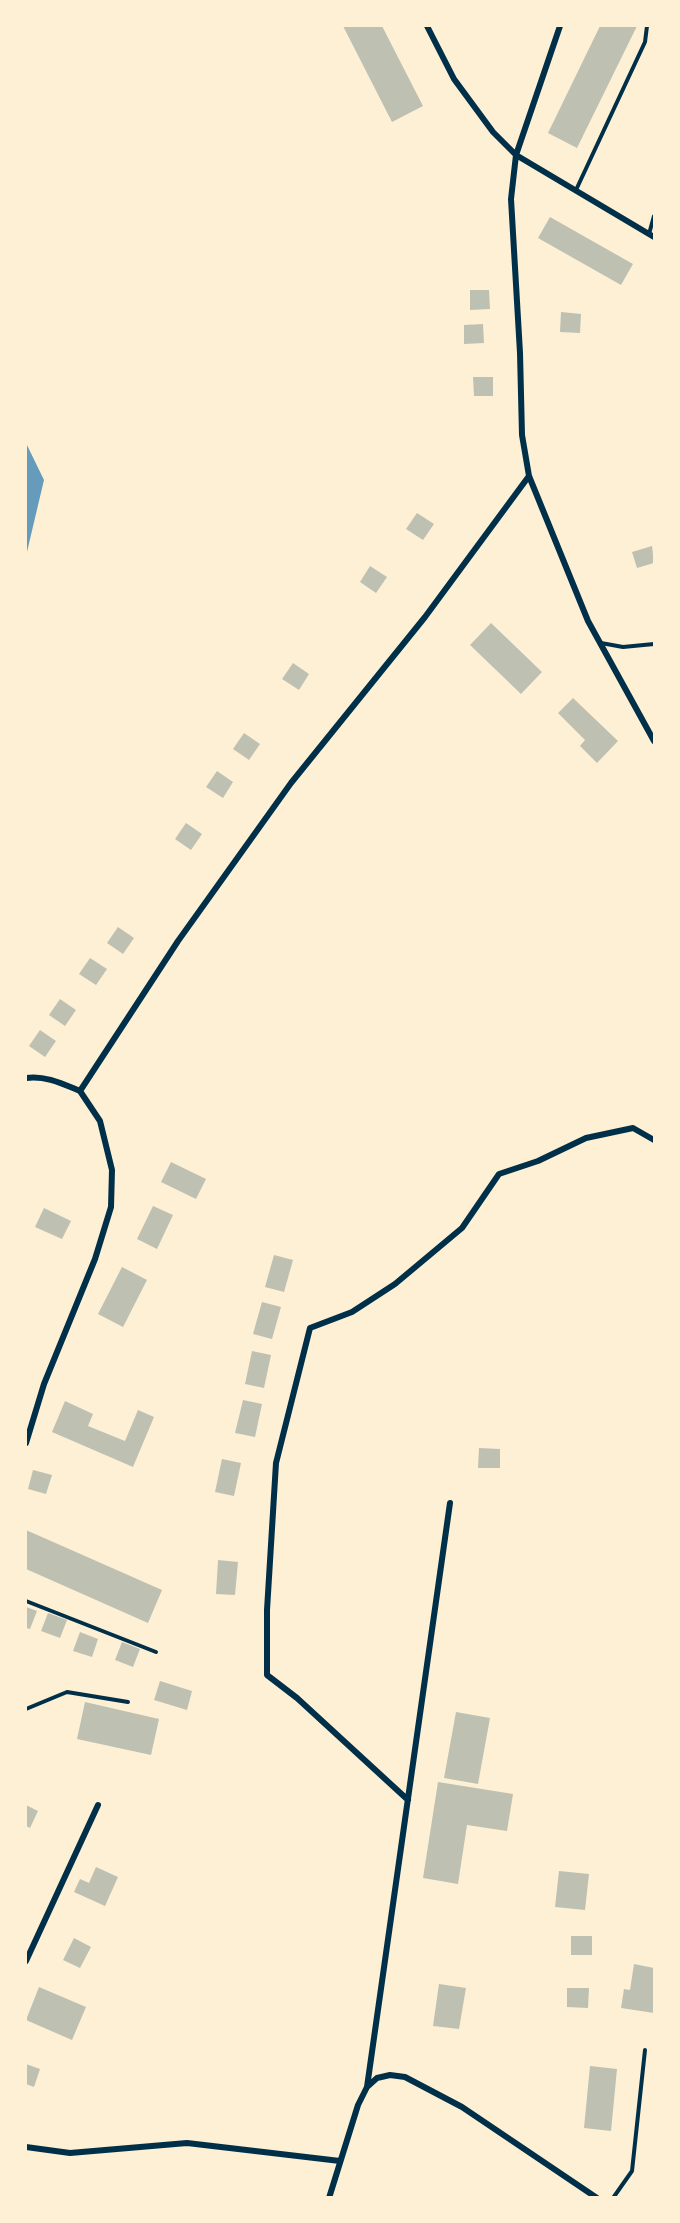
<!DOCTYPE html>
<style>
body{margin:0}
#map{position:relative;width:680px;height:2223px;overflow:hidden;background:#fdf0d5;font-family:Rubik,sans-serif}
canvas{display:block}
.frame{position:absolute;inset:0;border:27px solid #fdf0d5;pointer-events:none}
</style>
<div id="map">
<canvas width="680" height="2223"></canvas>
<div class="frame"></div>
</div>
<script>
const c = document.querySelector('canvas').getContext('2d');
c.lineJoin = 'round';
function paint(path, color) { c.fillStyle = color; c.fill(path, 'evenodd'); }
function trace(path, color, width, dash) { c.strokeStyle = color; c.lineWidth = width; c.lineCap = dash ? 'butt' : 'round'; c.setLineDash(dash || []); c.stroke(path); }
paint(new Path2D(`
 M26 443 44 480 26 556Z`), '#669bbc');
paint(new Path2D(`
 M343 26H382L423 106 392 122Z
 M600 26H637L577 148 548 133Z
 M550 217 633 264 621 285 538 238Z
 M470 290H489L490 309 470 310Z
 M561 312 581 314 580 333 560 332Z
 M483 324 484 343 464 344V325Z
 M473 377H493V396H474Z
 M417 513 434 524 423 540 406 529Z
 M652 546 654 563 637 568 632 552Z
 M370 566 387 577 376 593 360 582Z
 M491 623 542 672 521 694 470 645Z
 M293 663 309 674 299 690 282 679Z
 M573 698 618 741 597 763 580 746 585 740 558 713Z
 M244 733 260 744 249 760 233 749Z
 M217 771 233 782 223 798 206 787Z
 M186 823 202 834 191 850 175 839Z
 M118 927 134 938 123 954 107 943Z
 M90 958 107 969 96 985 79 974Z
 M60 999 76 1010 65 1026 49 1015Z
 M40 1030 56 1041 45 1057 29 1046Z
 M171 1162 206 1179 196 1199 161 1182Z
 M153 1206 173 1215 157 1249 137 1239Z
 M44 1208 71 1221 62 1239 35 1227Z
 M274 1255 293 1260 284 1292 265 1287Z
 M122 1267 147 1280 123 1327 98 1314Z
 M262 1302 281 1307 272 1339 253 1334Z
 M252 1351 271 1355 264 1388 245 1384Z
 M243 1400 262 1404 255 1437 235 1433Z
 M65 1401 93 1414 88 1426 125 1441 138 1410 154 1417 133 1467 52 1432Z
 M479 1448 500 1449V1468H478Z
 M222 1459 241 1463 234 1496 215 1492Z
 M33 1470 52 1475 46 1494 28 1489Z
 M26 1530 162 1590 148 1623 26 1569Z
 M218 1560 238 1562 235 1595 216 1594Z
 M26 1607 37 1611 30 1629 26 1628Z
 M48 1613 67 1620 60 1638 41 1631Z
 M80 1632 98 1639 92 1657 73 1651Z
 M122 1642 140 1649 133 1667 115 1660Z
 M160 1681 192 1691 187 1710 154 1700Z
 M85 1702 159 1719 151 1755 77 1739Z
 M456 1712 490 1718 478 1784 444 1778Z
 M438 1782 513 1794 507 1831 467 1825 458 1884 423 1878Z
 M26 1805 38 1811 30 1828 26 1826Z
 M96 1867 118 1877 105 1906 74 1892 80 1879 89 1883Z
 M559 1871 589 1874 585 1910 555 1907Z
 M571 1936H592V1955H571Z
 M74 1938 91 1947 80 1968 63 1960Z
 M634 1964 654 1968V2013L621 2008 624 1989 630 1990Z
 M439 1984 466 1988 459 2029 433 2026Z
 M39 1987 86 2007 72 2040 26 2020Z
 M567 1988H589L588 2008 567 2007Z
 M26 2064 40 2069 34 2087 26 2084Z
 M590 2066 617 2069 611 2131 584 2128Z`), '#bec0b2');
trace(new Path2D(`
 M576 190 645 42 647 26
 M649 234 654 216
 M601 643 623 647 654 644
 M26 1601 156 1652
 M26 1709 67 1692 128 1702
 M613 2198 632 2171 645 2050`), '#003049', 4);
trace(new Path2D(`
 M427 26 454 79 493 132 516 155 654 237
 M560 26 516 155 511 199 520 353 522 435 529 476 588 621 654 741
 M26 1078C45 1075 63 1084 80 1091
 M80 1091 178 941 291 783 425 617 529 476
 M26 1443 44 1384 95 1259 111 1207 112 1170 100 1121 80 1091
 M408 1800 297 1698 267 1675V1610L276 1463 310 1328 352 1312 395 1284 462 1228 499 1174 538 1161 586 1138 633 1128 654 1140
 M26 1961 98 1805
 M367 2087 377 2078 390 2075 405 2077 462 2107 597 2198
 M26 2147 70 2153 187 2143 340 2161
 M329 2198 358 2105 367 2087 450 1503`), '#003049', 6);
</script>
